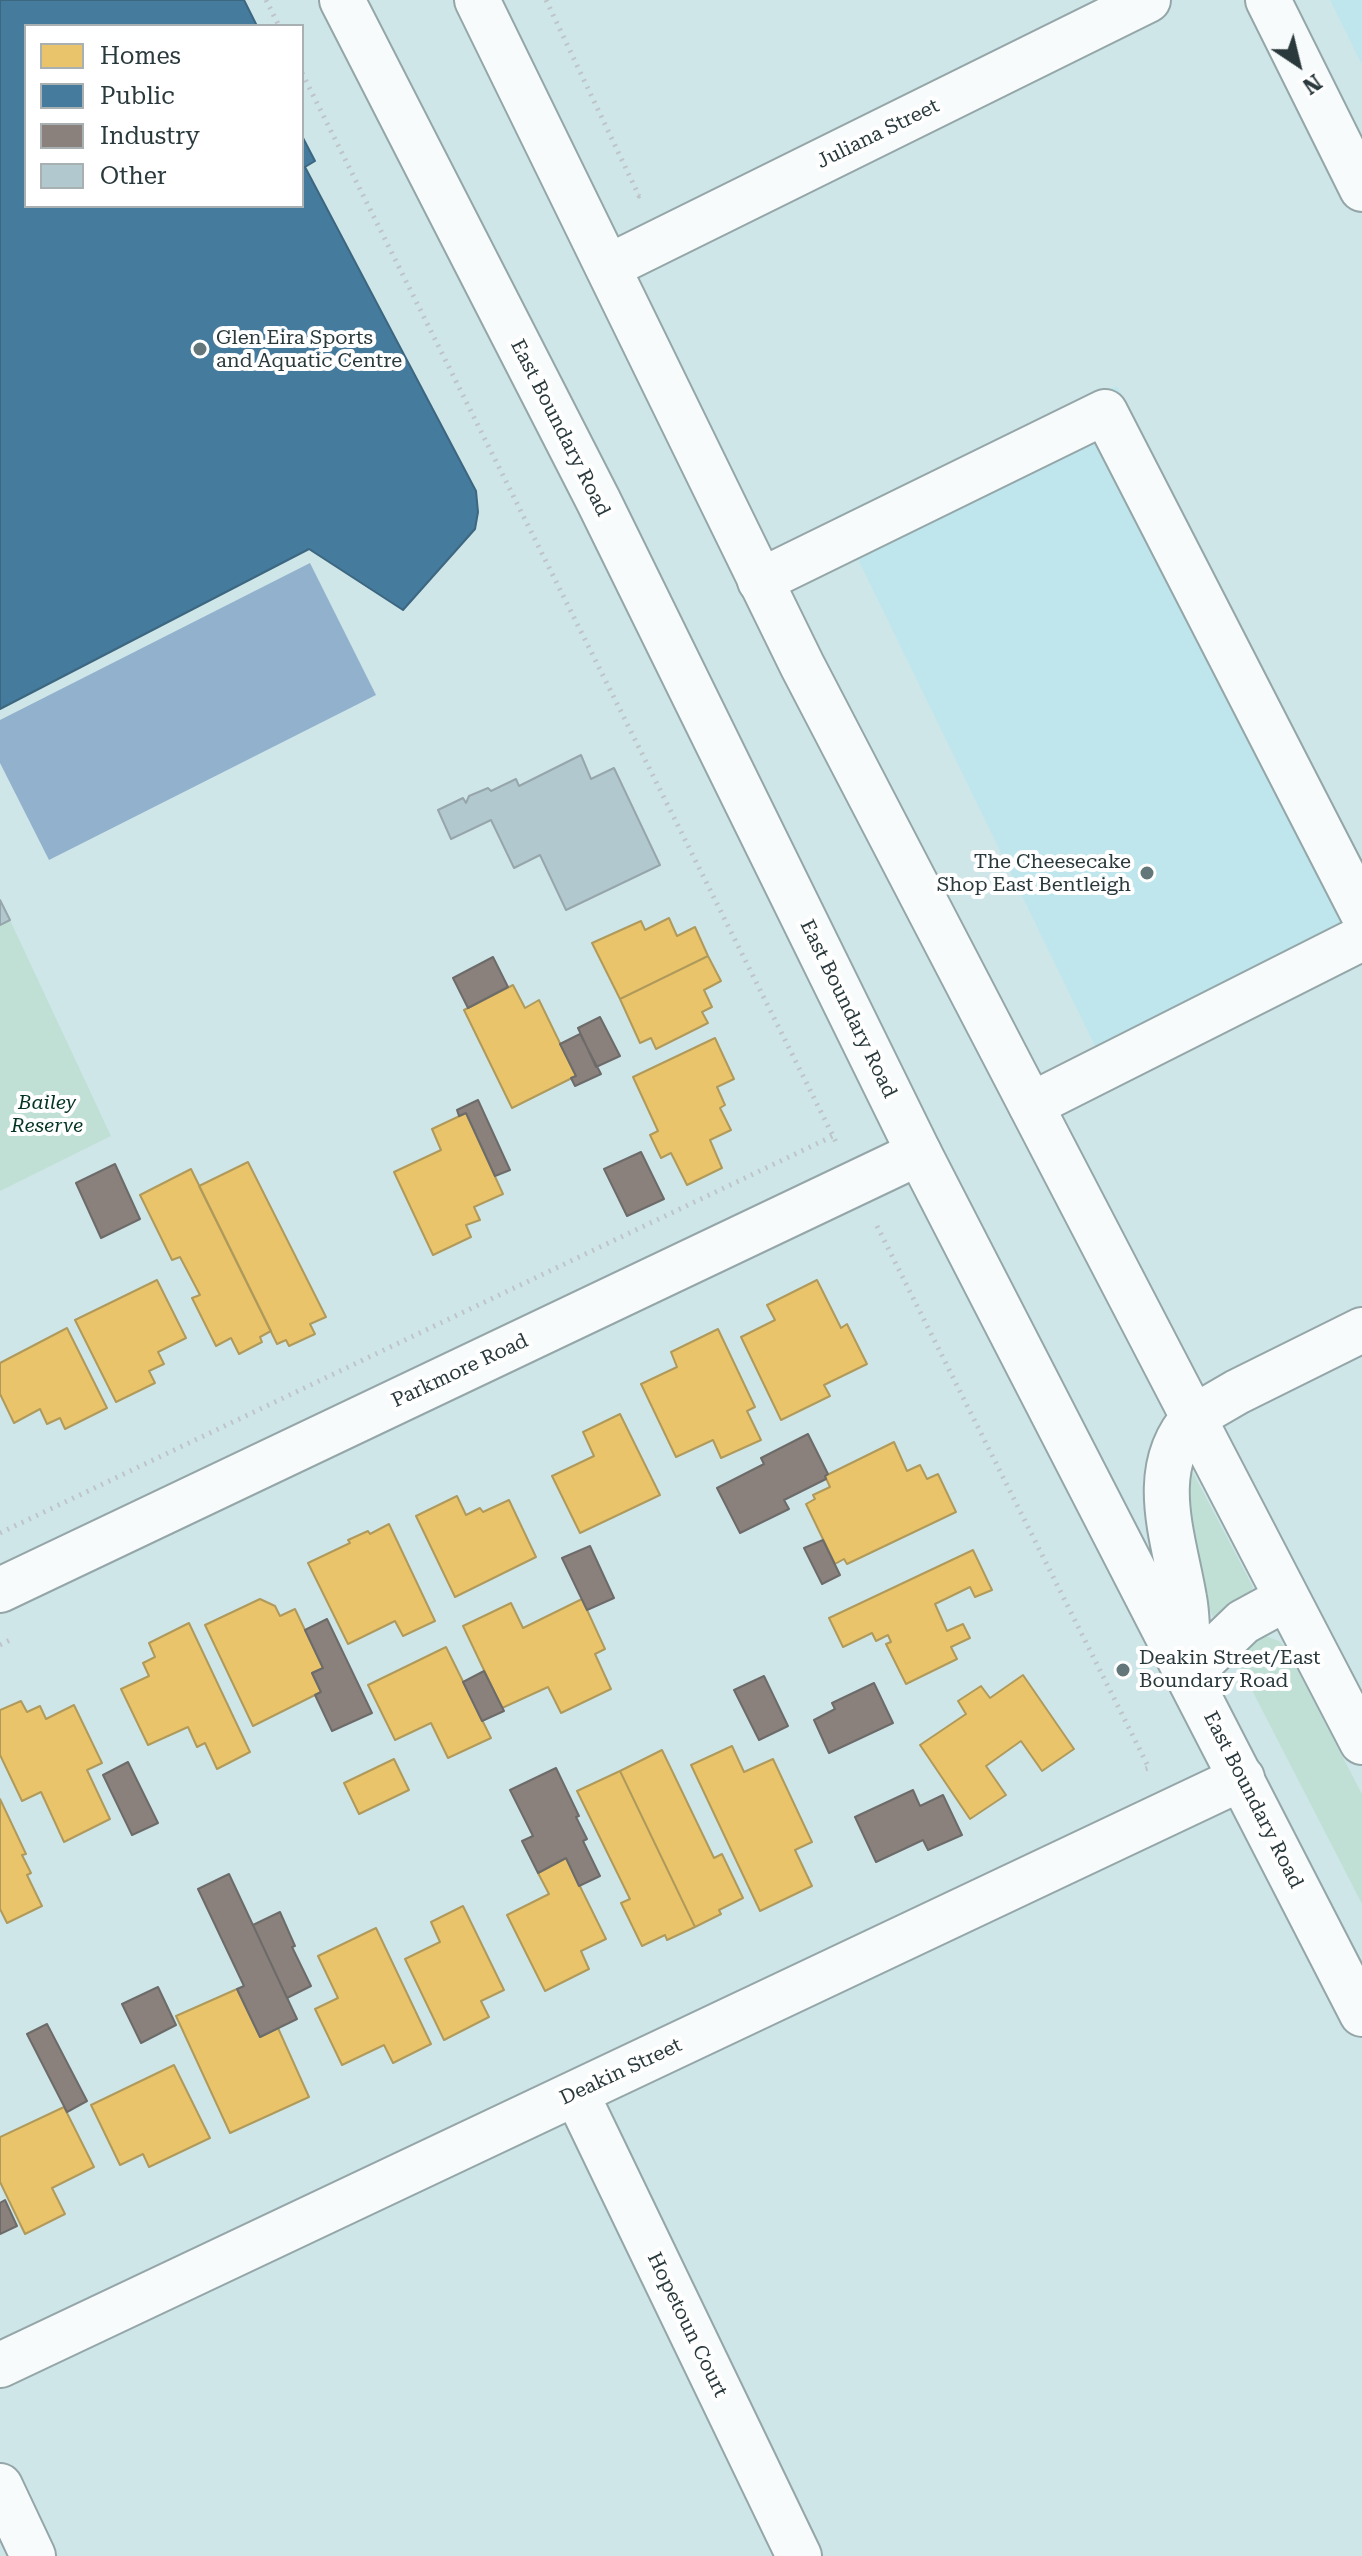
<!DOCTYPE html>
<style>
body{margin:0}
#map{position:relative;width:1362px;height:2556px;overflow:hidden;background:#cfe6e9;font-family:"Roboto Serif",serif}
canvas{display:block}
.legend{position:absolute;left:24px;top:24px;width:280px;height:184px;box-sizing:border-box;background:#fff;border:2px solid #a9b0b1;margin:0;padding:10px 14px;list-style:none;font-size:24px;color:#29393c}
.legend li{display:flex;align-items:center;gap:16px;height:40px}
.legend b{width:40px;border:2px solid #a9b0b1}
.north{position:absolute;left:1258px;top:24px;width:80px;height:80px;-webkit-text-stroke:6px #fff;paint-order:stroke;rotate:145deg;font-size:22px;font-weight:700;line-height:32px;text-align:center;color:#29393c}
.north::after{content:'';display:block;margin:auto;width:28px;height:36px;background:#29393c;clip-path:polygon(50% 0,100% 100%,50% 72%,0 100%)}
</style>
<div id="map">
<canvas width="1362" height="2556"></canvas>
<ul class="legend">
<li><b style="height:22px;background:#e9c46a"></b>Homes</li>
<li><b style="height:22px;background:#457b9d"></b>Public</li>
<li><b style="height:22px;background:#8a817c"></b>Industry</li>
<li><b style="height:22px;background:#b2c8cf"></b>Other</li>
</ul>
<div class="north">N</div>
</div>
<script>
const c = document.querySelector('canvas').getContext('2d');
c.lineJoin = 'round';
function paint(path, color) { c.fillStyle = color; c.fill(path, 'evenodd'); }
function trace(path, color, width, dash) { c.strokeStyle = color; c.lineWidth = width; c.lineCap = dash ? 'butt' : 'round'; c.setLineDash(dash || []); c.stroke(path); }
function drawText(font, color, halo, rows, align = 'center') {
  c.font = font + ' "Roboto Serif",serif'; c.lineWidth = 8; c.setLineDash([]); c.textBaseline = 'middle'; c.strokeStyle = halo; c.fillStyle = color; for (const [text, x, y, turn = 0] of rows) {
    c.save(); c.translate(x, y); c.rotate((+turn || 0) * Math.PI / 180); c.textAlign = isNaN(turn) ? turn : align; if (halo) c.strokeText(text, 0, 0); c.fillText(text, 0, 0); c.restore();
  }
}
paint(new Path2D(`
 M1330 0H1362V65Z
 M1117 386 1362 865V964L1111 1079 837 516Z`), '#bfe6ec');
paint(new Path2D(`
 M10 920 111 1136 0 1191V925Z
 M1186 1464 1190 1467 1253 1587 1250 1593 1215 1622 1198 1583 1187 1550Z
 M1263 1635 1279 1641 1286 1648 1362 1794V1904L1241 1669 1237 1657 1239 1647Z`), '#c0e0d6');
paint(new Path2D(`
 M310 563 376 695 49 860 0 763V720Z`), '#91b1cd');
const homes = new Path2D(`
 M669 918 677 936 695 927 708 956 620 999 592 943 641 921 645 930Z
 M708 956 721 981 704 990 712 1007 702 1012 708 1023 656 1049 651 1038 640 1043 620 999Z
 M513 985 525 1008 539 1000 576 1076 512 1108 464 1010Z
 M715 1038 734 1079 717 1087 725 1105 720 1108 731 1130 710 1140 722 1168 687 1185 671 1153 661 1158 650 1135 658 1131 633 1077Z
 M466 1113 503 1194 474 1207 480 1220 466 1225 471 1237 433 1255 394 1172 441 1150 432 1129Z
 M248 1162 326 1317 310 1324 315 1334 289 1346 286 1340 277 1344 199 1186Z
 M191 1169 271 1331 260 1337 262 1342 239 1354 231 1338 216 1346 192 1298 200 1295 180 1257 172 1260 140 1195Z
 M157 1280 186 1338 158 1352 164 1364 149 1371 155 1383 116 1402 75 1320Z
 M817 1280 841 1328 847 1324 867 1364 824 1385 830 1396 781 1420 741 1337 775 1320 767 1305Z
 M67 1328 107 1408 65 1429 60 1418 47 1424 40 1409 14 1423 0 1394V1363Z
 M718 1329 755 1407 747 1411 761 1440 721 1458 713 1440 676 1457 641 1384 677 1367 671 1352Z
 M620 1414 660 1495 580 1533 552 1476 594 1456 583 1432Z
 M894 1442 907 1471 920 1465 927 1479 938 1474 956 1512 847 1564 844 1559 835 1564 806 1504 815 1499 813 1495 830 1487 825 1476Z
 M457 1496 466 1515 480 1508 483 1512 509 1500 536 1557 455 1597 416 1516Z
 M389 1524 435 1621 403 1636 395 1621 348 1644 308 1563 350 1543 348 1540 368 1531 370 1534Z
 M973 1550 992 1590 975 1597 970 1587 935 1604 947 1631 963 1624 970 1638 951 1647 957 1659 906 1684 886 1644 891 1642 888 1635 876 1641 872 1633 843 1647 829 1618Z
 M260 1599 275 1606 280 1616 295 1609 323 1668 312 1673 321 1692 253 1726 205 1625Z
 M582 1599 605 1649 595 1654 611 1689 561 1713 548 1687 502 1708 463 1626 511 1603 523 1628Z
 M189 1623 250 1752 217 1769 205 1743 197 1747 188 1727 148 1745 121 1689 149 1676 143 1663 155 1657 149 1643Z
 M446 1647 491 1738 448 1758 431 1723 395 1740 368 1685Z
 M1023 1675 1074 1749 1042 1771 1021 1741 986 1766 1006 1795 970 1819 920 1745 966 1714 958 1701 981 1686 990 1698Z
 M21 1701 27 1712 40 1706 46 1719 74 1705 102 1763 87 1770 110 1819 64 1842 41 1792 22 1801 0 1755V1710Z
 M732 1746 744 1772 773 1759 812 1842 795 1850 812 1886 760 1911 691 1765Z
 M662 1750 714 1858 722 1854 743 1898 719 1910 721 1914 695 1927 620 1771Z
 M394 1759 409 1790 359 1814 344 1783Z
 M620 1771 695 1927 667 1940 665 1935 642 1946 621 1903 630 1899 577 1791Z
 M0 1799 26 1854 22 1855 31 1873 27 1875 42 1906 7 1923 0 1909Z
 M566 1858 606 1939 581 1951 589 1969 545 1991 507 1915 549 1894 538 1873Z
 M463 1906 504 1990 481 2001 489 2017 444 2040 405 1959 440 1942 431 1922Z
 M376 1928 431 2044 393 2063 384 2045 342 2065 315 2009 338 1998 318 1956Z
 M237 1989 260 2037 278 2028 309 2097 230 2133 176 2016Z
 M174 2065 210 2138 149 2167 143 2154 120 2165 91 2105Z
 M64 2107 94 2167 52 2188 65 2214 25 2234 0 2182V2137Z`);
paint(homes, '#e9c46a');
trace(homes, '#af9a5c', 2);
const public = new Path2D(`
 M0 0H244L257 26H26V206H302V136L315 161 305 167 476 491 478 512 475 529 403 610 309 549 0 709Z`);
paint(public, '#457b9d');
trace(public, '#3d6780', 2);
const industry = new Path2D(`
 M493 957 508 987 468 1008 453 978Z
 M600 1017 620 1056 596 1067 578 1028Z
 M580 1034 601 1074 575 1086 571 1078 576 1076 560 1044Z
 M478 1100 510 1170 495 1176 466 1113 459 1116 457 1110Z
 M641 1152 664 1199 627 1216 604 1169Z
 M115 1164 140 1219 101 1238 76 1183Z
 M808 1434 828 1474 825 1476 826 1479 784 1500 789 1509 740 1533 717 1488 764 1464 761 1458Z
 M823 1540 840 1575 822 1584 804 1548Z
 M590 1546 614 1598 587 1610 562 1558Z
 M327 1619 372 1713 332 1731 315 1695 321 1692 312 1673 323 1668 305 1630Z
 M484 1671 504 1711 482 1721 463 1682Z
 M764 1676 788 1726 759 1740 734 1690Z
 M874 1683 893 1723 829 1753 814 1720 835 1709 832 1703Z
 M128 1762 158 1823 132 1835 103 1775Z
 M556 1768 579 1816 576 1817 587 1839 583 1841 600 1876 579 1886 566 1858 538 1873 522 1841 533 1836 510 1790Z
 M913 1790 920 1806 943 1795 962 1835 928 1850 923 1840 876 1862 855 1817Z
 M229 1874 297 2019 260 2037 237 1989 244 1986 198 1889Z
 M280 1912 295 1946 292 1947 311 1986 287 1998 253 1925Z
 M158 1987 176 2025 141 2043 122 2004Z
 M47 2024 87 2101 67 2112 27 2034Z
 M5 2200 17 2226 0 2234V2203Z`);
paint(industry, '#8a817c');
trace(industry, '#6d6b69', 2);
const building = new Path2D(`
 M581 755 591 779 614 768 660 865 566 910 540 855 514 868 491 820 451 839 438 810 463 798 466 803 469 796 488 788 491 791 516 779 519 786Z
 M0 900 10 920 0 925Z`);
paint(building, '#b2c8cf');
trace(building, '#96a6aa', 2);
const minor = new Path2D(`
 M1268 0 1362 189
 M608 267 1148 0
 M760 581 1105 412 1362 912
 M1031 1105 1362 938
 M1194 1417 1237 1392 1362 1330
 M0 1590 919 1153
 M576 2093 799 2556
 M0 2365 1242 1778
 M0 2486 33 2556`);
const major = new Path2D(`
 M342 0 598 500 919 1153 1362 2014
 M477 0 802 665 1362 1742
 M1188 1660C1187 1640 1188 1618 1184 1598 1174 1538 1146 1469 1194 1417
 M1189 1674 1243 1622 1287 1598`);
trace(minor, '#94a6a8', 48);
trace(major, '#94a6a8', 48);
trace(new Path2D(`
 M266 0 279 26
 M546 0 639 196 641 195
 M302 73 836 1142
 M877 1226 1149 1768 1145 1769
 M0 1533 833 1136
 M0 1645 14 1638`), '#bec5c8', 5, [2, 6]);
trace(minor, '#f8fbfc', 44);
trace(major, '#f8fbfc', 44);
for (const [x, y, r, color] of [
 [200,349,8,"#637679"],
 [1147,873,8,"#637679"],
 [1123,1670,8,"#637679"]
]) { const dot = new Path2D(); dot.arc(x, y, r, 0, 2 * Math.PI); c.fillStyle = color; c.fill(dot); trace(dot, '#fff', 3); }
drawText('20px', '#29393c', '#fff', [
 ["Juliana Street",878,134,-26],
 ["East Boundary Road",560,428,63],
 ["East Boundary Road",848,1009,64],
 ["Parkmore Road",460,1371,-25],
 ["East Boundary Road",1253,1800,63],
 ["Deakin Street",621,2072,-25],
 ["Hopetoun Court",687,2325,64]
]);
drawText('20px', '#29393c', '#fff', [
 ["Glen Eira Sports",216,338],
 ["and Aquatic Centre",216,361],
 ["The Cheesecake",1131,862,"right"],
 ["Shop East Bentleigh",1131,885,"right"],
 ["Deakin Street/East",1139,1658],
 ["Boundary Road",1139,1681]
], 'left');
drawText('italic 20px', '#053522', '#fff', [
 ["Bailey",47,1103],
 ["Reserve",47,1126]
]);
</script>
